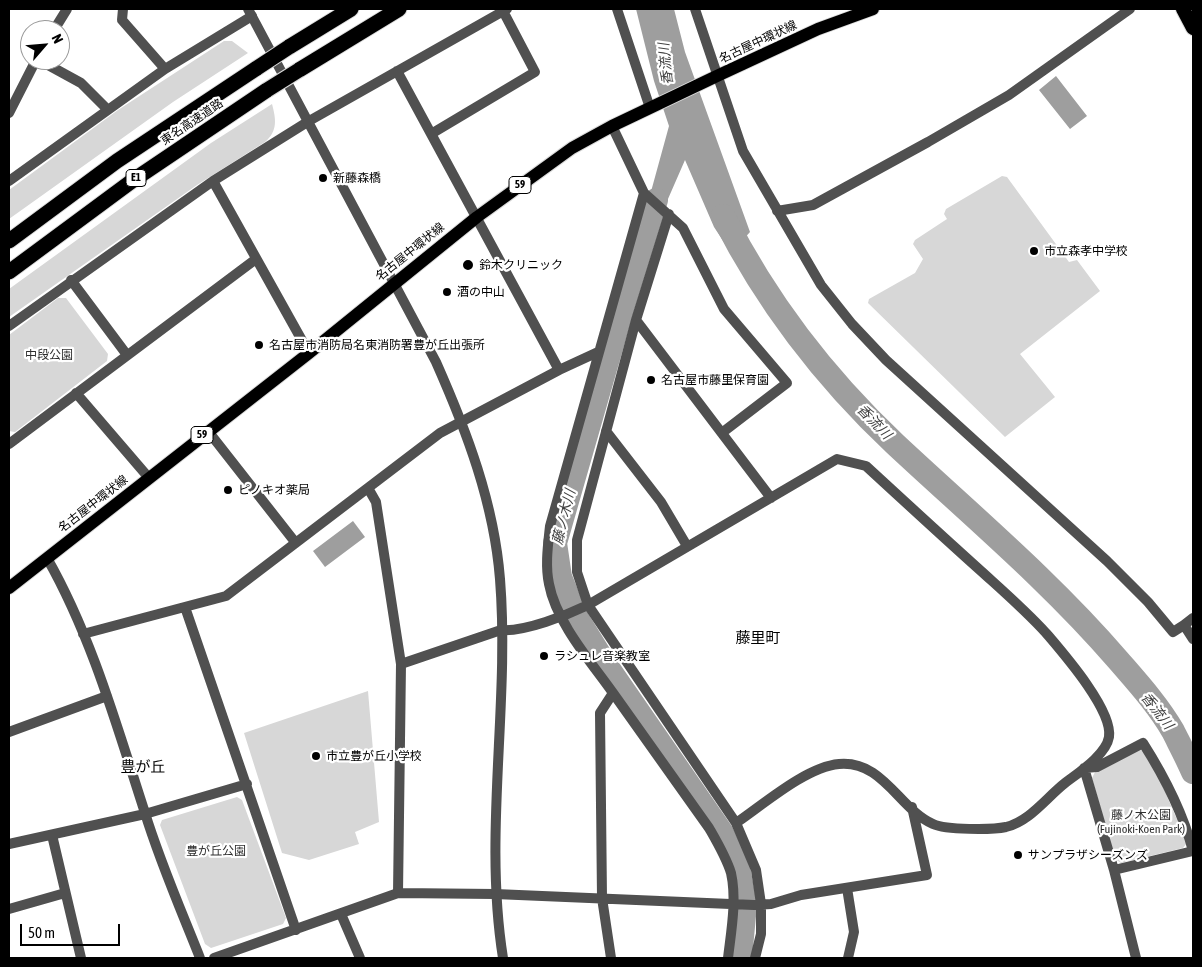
<!DOCTYPE html>
<meta charset="utf-8">
<style>
body{margin:0}
#map{position:relative;width:1202px;height:967px;overflow:hidden;background:#fff;font-family:"Asap Condensed",sans-serif}
canvas{display:block}
.frame{position:absolute;inset:0;border:10px solid #000;pointer-events:none}
.north{position:absolute;left:20px;top:20px;width:50px;height:50px;box-sizing:border-box;background:#fff;border:1px solid #999;border-radius:50%;rotate:63deg;font-size:14px;font-weight:700;line-height:20px;text-align:center;color:#000}
.north::after{content:'';display:block;margin:auto;width:18px;height:22px;background:#000;clip-path:polygon(50% 0,100% 100%,50% 72%,0 100%)}
.scale{position:absolute;left:20px;top:924px;width:100px;height:22px;box-sizing:border-box;border:2px solid #000;border-top:0;padding-left:6px;font-size:15px;line-height:18px;white-space:nowrap;color:#000;-webkit-text-stroke:4px #fff;paint-order:stroke}
</style>
<div id="map">
<canvas width="1202" height="967"></canvas>
<div class="frame"></div>
<div class="north">N</div>
<div class="scale">50 m</div>
</div>
<script>
const c = document.querySelector('canvas').getContext('2d');
c.lineJoin = 'round';
function paint(path, color) { c.fillStyle = color; c.fill(path, 'evenodd'); }
function trace(path, color, width, dash) { c.strokeStyle = color; c.lineWidth = width; c.lineCap = dash ? 'butt' : 'round'; c.setLineDash(dash || []); c.stroke(path); }
function drawText(font, color, halo, rows, align = 'center') {
  c.font = font + ' "Asap Condensed","Noto Sans JP",sans-serif'; c.lineWidth = 4.5; c.setLineDash([]); c.textBaseline = 'middle'; c.strokeStyle = halo; c.fillStyle = color; for (const [text, x, y, turn = 0] of rows) {
    c.save(); c.translate(x, y); c.rotate((+turn || 0) * Math.PI / 180); c.textAlign = isNaN(turn) ? turn : align; if (halo) c.strokeText(text, 0, 0); c.fillText(text, 0, 0); c.restore();
  }
}
paint(new Path2D(`
 M224 41H232L248 53 173 102 9 219V190L118 110Z
 M272 104C276 119 278 131 265 142L197 185 9 317V289L211 143Z
 M1002 176 1007 177 1069 262 1077 260 1100 291 1020 354 1055 397 1005 437 868 303 869 299 915 273 923 259 913 244 915 240 947 219 944 214 946 209Z
 M58 298H66L108 354 107 361 15 432 9 431V335Z
 M368 691 379 822 355 832 359 844 309 860 282 853 244 733Z
 M1137 749 1143 751 1157 773 1187 843 1183 848 1121 863 1115 859 1092 778 1096 770Z
 M237 797 242 800 286 918 283 924 211 948 205 944 160 825 162 820Z`), '#d7d7d7');
paint(new Path2D(`
 M636 9H674L685 52 750 232 731 253 714 227 685 160 654 231 641 228 669 126 654 81Z
 M1056 76 1087 116 1070 129 1039 90Z
 M353 521 365 537 325 567 313 551Z`), '#9e9e9e');
trace(new Path2D(`
 M656 200 623 306 555 543 560 577 575 615 606 665 722 833 738 867 745 905 740 958
 M723 216C766 301 826 379 895 444 971 515 1050 581 1118 660 1137 682 1158 705 1173 731 1180 745 1187 758 1193 772`), '#9e9e9e', 24);
const primary = new Path2D(`
 M9 588 309 353 477 217 572 148 612 126 719 75 818 29 873 9`);
const trunk = new Path2D(`
 M1183 9 1193 28`);
const motorway = new Path2D(`
 M289 47 351 9
 M299 70 399 9
 M9 241 117 161 257 68
 M9 272 132 181 267 90`);
trace(primary, '#dbdbdb', 14);
trace(trunk, '#dbdbdb', 16);
trace(motorway, '#dbdbdb', 17);
trace(new Path2D(`
 M123 9 122 20 165 69
 M617 9 650 108
 M695 9 743 151 821 285 852 324 886 360 1107 561 1148 602 1173 632 1184 625 1193 639
 M54 30 67 9
 M39 60 81 83 108 110
 M397 71 559 370
 M9 113 36 60
 M612 126 644 193 683 228 724 309 787 383 723 432
 M431 134 535 72 503 11
 M9 181 165 69 252 16
 M213 181 309 353
 M777 211 813 205 928 142 1009 95 1130 9
 M669 214 636 320 577 540V572L588 605 736 823 756 870 761 904V934L755 958
 M71 280 127 355
 M636 320 771 498
 M9 326 213 181 309 121 507 9
 M76 393 149 478
 M208 431 295 542
 M606 431 661 502 687 546
 M9 444 256 259
 M368 488 376 502 401 664 398 893
 M47 558C92 637 117 727 145 813 160 862 181 910 200 958
 M185 607 296 930
 M1184 625 1193 618
 M83 634 226 596 440 433 559 370 598 352
 M401 664 501 630C525 632 567 615 588 605L837 459 866 466C904 501 942 536 981 571 1003 591 1026 611 1046 633 1063 653 1113 710 1109 737 1106 755 1078 773 1065 783 1046 798 1030 821 1006 827 992 830 946 830 933 824 899 809 883 760 839 764 806 767 764 804 736 823
 M613 693 709 828C717 842 726 857 731 873 737 900 731 932 728 958
 M9 732 107 696
 M1084 768 1097 767 1143 743C1164 776 1183 813 1193 851L1114 870
 M1084 768 1114 870 1136 958
 M52 835 81 958
 M9 844 145 814 247 784
 M847 888 854 932 848 958
 M9 909 65 893
 M341 914 360 958
 M214 958 398 893 495 894 754 905 771 904 801 895 927 875 912 807
 M611 958 602 898 600 713 613 693C591 662 556 622 549 584 545 565 548 545 550 526L644 193`), '#505050', 10);
trace(new Path2D(`
 M248 9 436 362C467 432 494 503 500 579 510 705 483 833 503 958`), '#505050', 10);
trace(primary, '#000', 12);
trace(trunk, '#000', 14);
trace(motorway, '#000', 15);
const motorwayBridge = new Path2D(`
 M257 68 289 47
 M267 90 299 70`);
trace(motorwayBridge, '#dbdbdb', 17, []);
trace(motorwayBridge, '#000', 15);
for (const [x, y, r, color] of [
 [323,178,5,"#000"],
 [1034,251,5,"#000"],
 [468,265,6,"#000"],
 [447,292,5,"#000"],
 [259,345,5,"#000"],
 [651,380,5,"#000"],
 [228,490,5,"#000"],
 [544,656,5,"#000"],
 [316,756,5,"#000"],
 [1018,855,5,"#000"]
]) { const dot = new Path2D(); dot.arc(x, y, r, 0, 2 * Math.PI); c.fillStyle = color; c.fill(dot); trace(dot, '#fff', 2); }
for (const [x, y, w] of [
 [136,178,20],
 [520,185,22],
 [202,435,22]
]) { const box = new Path2D(); box.roundRect(x - w / 2, y - 8.5, w, 17, 4); c.fillStyle = '#fff'; c.fill(box); trace(box, '#000', 1); }
drawText('bold 11px', '#000', null, [
 ["E1",136,178],
 ["59",520,185],
 ["59",202,435]
]);
drawText('12px', '#000', '#fff', [
 ["名古屋中環状線",758,42,-25],
 ["東名高速道路",192,122,-34],
 ["名古屋中環状線",410,252,-39],
 ["名古屋中環状線",93,504,-38]
]);
drawText('12px', '#000', '#fff', [
 ["新藤森橋",333,178],
 ["市立森孝中学校",1044,251],
 ["鈴木クリニック",479,265],
 ["酒の中山",457,292],
 ["名古屋市消防局名東消防署豊が丘出張所",269,345],
 ["名古屋市藤里保育園",661,380],
 ["ピノキオ薬局",238,490],
 ["ラシュレ音楽教室",554,656],
 ["市立豊が丘小学校",326,756],
 ["サンプラザシーズンズ",1028,855]
], 'left');
drawText('12px', '#2e2e2e', '#fff', [
 ["中段公園",49,355],
 ["藤ノ木公園",1141,815],
 ["(Fujinoki-Koen Park)",1141,829],
 ["豊が丘公園",216,851]
]);
drawText('italic 14px', '#3f3f3f', '#fff', [
 ["香流川",666,64,-96],
 ["香流川",874,422,46],
 ["藤ノ木川",564,517,-76],
 ["香流川",1157,711,52]
]);
drawText('15px', '#000', '#fff', [
 ["藤里町",758,638],
 ["豊が丘",143,767]
]);
</script>
